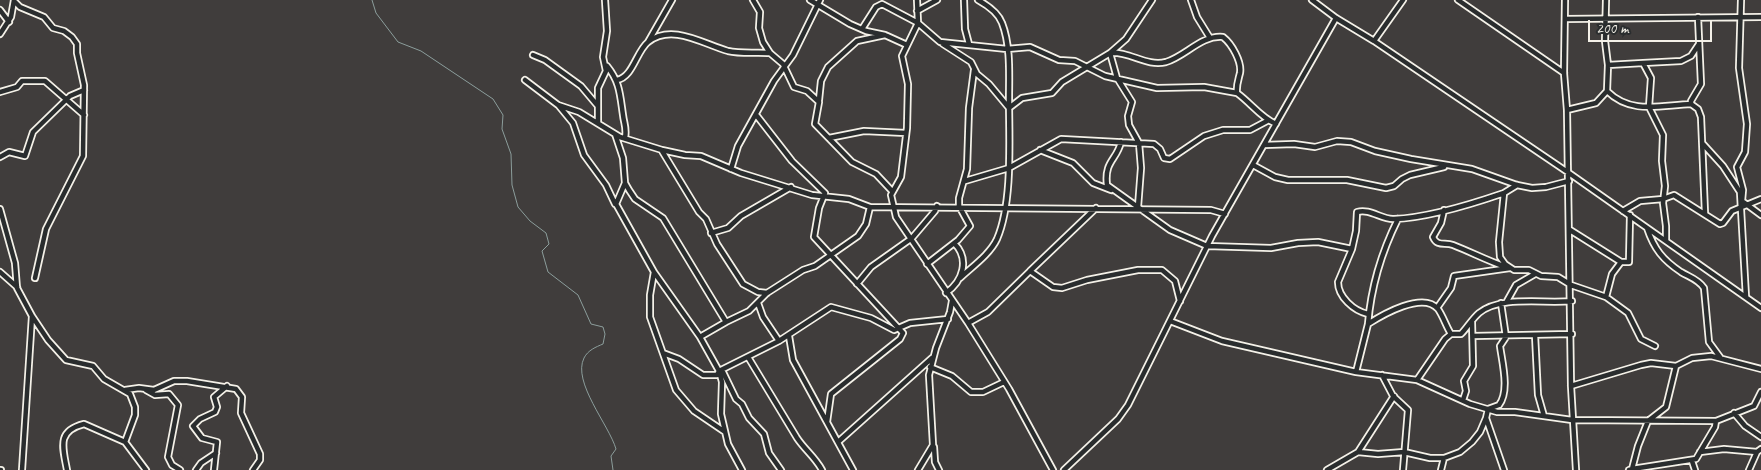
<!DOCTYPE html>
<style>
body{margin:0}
#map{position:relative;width:1761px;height:470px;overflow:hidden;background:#403d3c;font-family:Caveat,sans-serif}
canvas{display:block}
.scale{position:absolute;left:1588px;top:20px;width:124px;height:22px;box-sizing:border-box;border:2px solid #f4f1e8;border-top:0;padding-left:6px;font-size:15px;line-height:18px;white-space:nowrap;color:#f4f1e8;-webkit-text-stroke:4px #2a2d2e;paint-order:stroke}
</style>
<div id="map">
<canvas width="1761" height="470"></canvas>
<div class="scale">200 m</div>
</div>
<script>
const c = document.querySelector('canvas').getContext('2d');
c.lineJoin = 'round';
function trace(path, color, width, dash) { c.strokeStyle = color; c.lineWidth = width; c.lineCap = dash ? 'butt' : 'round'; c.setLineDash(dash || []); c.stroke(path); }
trace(new Path2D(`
 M372 0 376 13 398 42 421 51 493 99 503 115 502 129 511 154 512 185 518 207 530 221 546 233 549 244 542 251 548 272 578 295 591 324 603 327 605 334 603 344C596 347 588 350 584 358 572 382 609 425 616 449L611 456 613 470`), '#8c9e9c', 1);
const street = new Path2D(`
 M753 0 760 12 759 28 763 42 770 53 783 64 794 87 807 91 819 102 815 124 852 162 876 174 892 191
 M810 0 850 24 866 31 885 35 907 45
 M917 0 918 23 902 56 908 84 907 128 901 177 891 195 896 217 968 323 988 312 1030 271 1053 287 1062 288 1087 280 1138 270H1162L1175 281 1180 301
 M964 0 965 29 969 44
 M1191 0 1197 17 1210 38
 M1312 0 1336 18 1374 41 1569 173 1761 308
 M1458 0 1564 73
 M1565 0 1564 73 1567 110 1571 386 1576 470
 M1606 0 1605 41 1608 65
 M1741 0 1739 68 1747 124 1745 152 1737 167 1743 190 1742 201 1761 215
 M14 1 20 7 44 17 53 28 64 31 72 37 77 44V53L84 85 83 156 46 229 35 278
 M0 10 9 22
 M917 11 937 0
 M1698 17 1701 84 1691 101V104L1698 109 1701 117 1705 213
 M1565 19 1761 17
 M862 29 876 7 882 4 918 23 940 42 1007 49 1030 47 1059 60 1075 61 1105 76 1157 88 1204 87 1237 93
 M0 34 11 17 14 0
 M1374 41 1403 0
 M648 42 672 0
 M943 44 971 62 977 74 989 84 1009 108 1022 98 1052 93 1062 82 1110 53 1126 39 1152 0
 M533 55 545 60 581 86 597 105
 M607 66C620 82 620 95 623 115 624 124 627 128 625 138
 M525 80 558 105 579 112 620 137 662 150 685 155 701 156 741 173 812 195 849 199 870 207 1211 210 1225 214
 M617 80C633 77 636 52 648 42 672 23 703 44 728 51 741 54 757 52 770 53
 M1607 91 1608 65 1643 63
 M0 92 17 87 22 81H45L84 115
 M819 100 821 81 828 67 857 41 885 35
 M559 106 573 123 584 155 606 185 615 204
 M1567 110 1596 103 1607 91C1631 115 1661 105 1691 104
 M757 116 792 161 825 193 819 208 814 237 903 333 900 339 831 394 827 422
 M598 123V88L606 71 603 57 607 31 605 0
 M615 134 623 158 625 183 629 190 635 199 663 218 726 322 700 337 719 371 722 382 721 414 728 444 742 470
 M829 138 864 131 906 133
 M1121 142C1117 160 1104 161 1107 185L1170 230 1207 246 1271 248 1298 243 1318 242 1352 249 1356 231 1357 212C1370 208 1382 220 1394 219 1428 218 1472 204 1504 193
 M1703 144 1723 166 1740 192 1746 297
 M1264 145 1294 144 1315 147 1337 141 1351 142 1375 151 1411 159 1472 169 1517 185 1532 188 1546 187 1569 181
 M1040 150 1073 163 1093 183 1111 190
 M662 151 699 212 706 219 717 244 743 284 758 292 767 293
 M0 157 9 152 25 156 33 132 70 96 84 90
 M1253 165 1275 177 1288 180H1347L1386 188 1394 186 1402 179 1410 175 1444 167
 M731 169 738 146 774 81 793 55 820 0
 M965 181 1009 168 1061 139 1154 144 1160 149 1164 158 1170 159 1204 136 1223 130H1250L1267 121
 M625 183 616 204 654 272 650 295V317L676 390 694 411 725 432
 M1517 185 1504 193 1499 242 1500 257 1505 264 1514 270H1529L1541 276 1558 277 1571 285 1606 297 1628 313 1641 339 1655 346
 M1138 207 1141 168 1139 143 1129 125 1128 116 1132 102 1117 78 1110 53C1130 51 1146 67 1166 62 1186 56 1201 35 1223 37 1232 44 1242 62 1240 73 1238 81 1236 86 1237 93 1251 103 1261 118 1276 124
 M0 209 15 263 17 288 32 316 22 470
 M1444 210 1441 223 1433 237C1437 247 1445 242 1453 245 1471 252 1488 261 1506 267
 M1623 211 1640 201 1663 199 1674 195 1720 224 1723 223 1732 211 1761 199
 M1647 228C1654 249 1663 260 1681 272 1689 277 1698 279 1704 288L1709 342 1720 357
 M1570 230 1621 262H1629L1630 215
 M711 233 728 228 741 216 791 187
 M1666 240V226L1663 203 1665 186 1662 161 1663 135 1649 107 1651 78 1643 63 1681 61 1691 56 1699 44
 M1352 249 1338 282C1338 297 1354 311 1368 314
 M927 264 958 240 970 226 959 206V198L967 169 969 108 974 70
 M1030 271 1096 208
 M0 272 17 287
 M654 272 700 337
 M960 278C973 266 990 254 997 239 1013 202 1009 139 1009 99 1009 75 1011 46 1002 23 998 12 987 5 978 0
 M857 284 871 267 912 238 935 211 937 206
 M946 293C963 281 970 259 954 243
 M1606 297 1612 274 1621 262
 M1507 301 1516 285 1535 274
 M1501 303 1506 337 1500 346C1502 362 1510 391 1499 405L1488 409 1486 418 1504 470
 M1437 308 1451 288 1454 276 1510 268
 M32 316 48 340 66 360 93 366 104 379 130 394 135 407V415L125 442 146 470
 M1170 321 1222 341 1356 372 1417 380 1470 404 1497 412H1515L1572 420 1716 421
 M726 322 749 311 767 293 803 270 815 266 858 236 866 224 870 207
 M968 323 1009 389 1053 470
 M1368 324C1371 288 1382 251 1398 219
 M1535 335 1538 395 1544 416
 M789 336 793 360 853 470
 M1473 336 1572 334
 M779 341 831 307 871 318 894 330 910 323 948 319
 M663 353 679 359 703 375H717L719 371 779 341 763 317 758 303
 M748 357 797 438C805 450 815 457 822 470
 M930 367 952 376 971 392H983L1004 382
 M722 370 736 399 742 404 749 418 764 434 769 453 781 470
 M1356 372 1368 324C1382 315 1423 291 1438 309 1443 316 1446 326 1451 334
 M1382 375 1393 396 1408 410 1403 470
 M1417 380 1445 339 1451 334H1461C1467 328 1472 319 1479 313 1501 295 1544 304 1572 301
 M1571 386 1641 365 1651 363 1676 366 1692 358 1711 356 1761 369
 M125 390 139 388 154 390 174 381H187L236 389 242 397 241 413 260 454V460L253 470
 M146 390 155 395 169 394 178 405 168 457 172 465 180 470
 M1463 400 1466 391 1464 381 1473 366 1472 322
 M1734 413 1745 426 1761 437
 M838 442 932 358
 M934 447 935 462 939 470
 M1358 452 1394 396
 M1700 452 1724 449 1757 452
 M1692 461 1695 470
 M1632 469 1696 459 1715 427 1716 421 1754 406 1761 392
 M0 470H1
 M67 470C63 448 56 431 84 424L125 442
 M196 470 201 463 216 453
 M214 470 217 442 202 438 193 426 200 419 215 412 217 407 214 397 227 386
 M918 470 933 445 929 375 936 348 950 312 952 301
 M1064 470 1118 419 1128 405 1212 236 1336 18
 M1327 470 1358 452 1378 454 1404 452 1430 458H1444L1460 452 1472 442 1480 432 1486 418
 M1441 470 1444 458
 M1629 470 1632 469 1638 446 1648 421 1666 407 1676 366
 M1749 470 1757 452 1761 449`);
trace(street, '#f4f1e8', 8);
trace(street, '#2a2d2e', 4.5);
</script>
